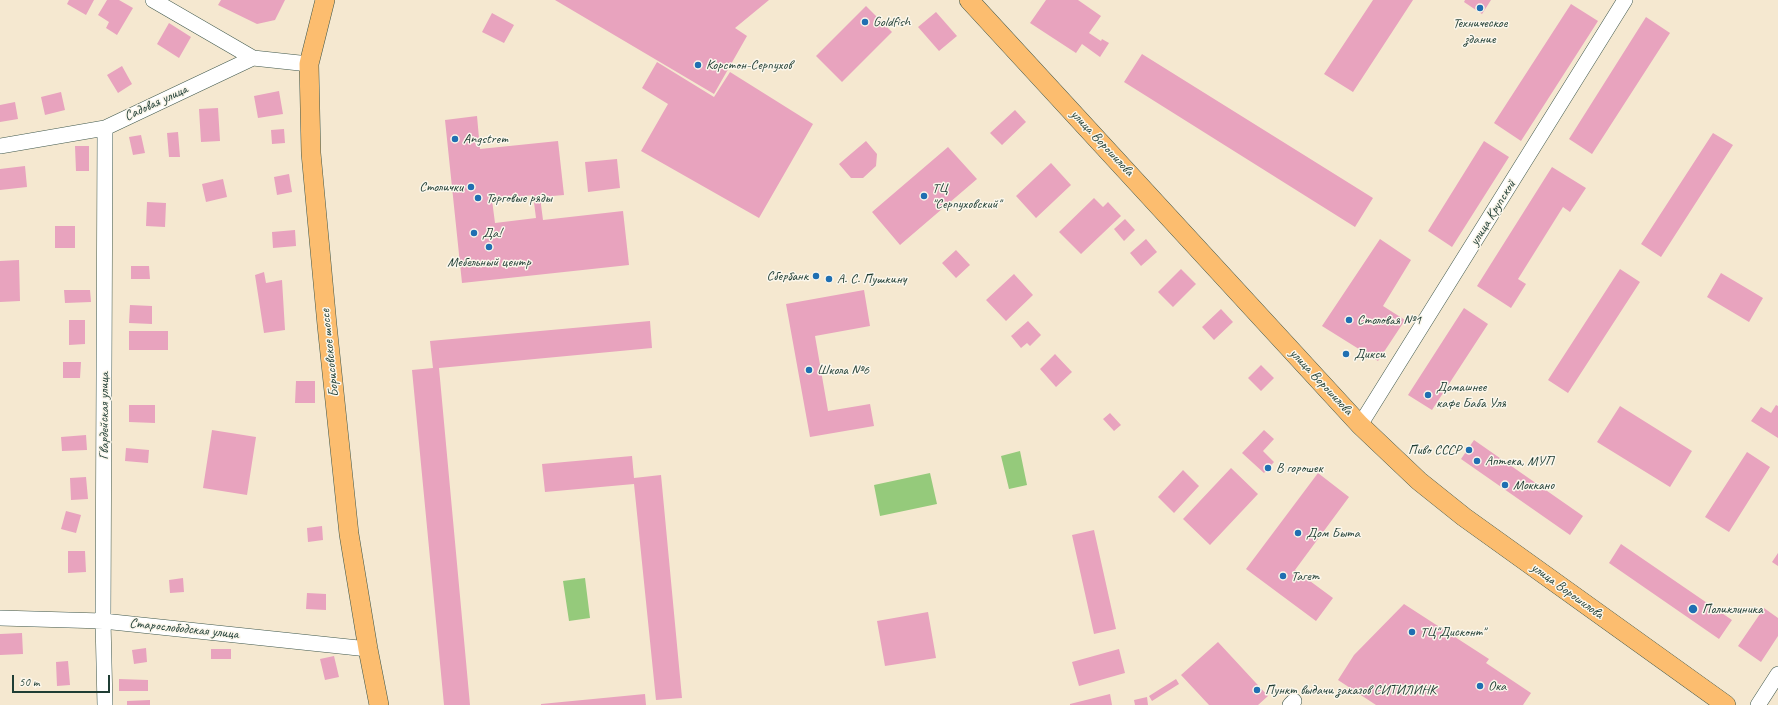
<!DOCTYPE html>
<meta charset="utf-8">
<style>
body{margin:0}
#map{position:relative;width:1778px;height:705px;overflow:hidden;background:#f5e8d0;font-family:Caveat,sans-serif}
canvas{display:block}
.scale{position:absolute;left:12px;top:675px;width:98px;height:18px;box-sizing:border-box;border:2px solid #1f3d34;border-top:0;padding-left:5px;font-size:12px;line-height:14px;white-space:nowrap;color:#1f3d34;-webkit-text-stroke:3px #fbf7ec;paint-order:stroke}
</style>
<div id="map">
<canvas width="1778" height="705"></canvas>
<div class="scale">50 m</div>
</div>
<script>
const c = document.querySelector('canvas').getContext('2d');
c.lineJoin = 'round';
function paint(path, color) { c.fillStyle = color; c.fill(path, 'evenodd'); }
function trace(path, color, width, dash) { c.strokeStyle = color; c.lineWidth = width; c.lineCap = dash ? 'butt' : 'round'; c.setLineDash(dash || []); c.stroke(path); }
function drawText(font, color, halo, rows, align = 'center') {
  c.font = font + ' Caveat,sans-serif'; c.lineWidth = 3; c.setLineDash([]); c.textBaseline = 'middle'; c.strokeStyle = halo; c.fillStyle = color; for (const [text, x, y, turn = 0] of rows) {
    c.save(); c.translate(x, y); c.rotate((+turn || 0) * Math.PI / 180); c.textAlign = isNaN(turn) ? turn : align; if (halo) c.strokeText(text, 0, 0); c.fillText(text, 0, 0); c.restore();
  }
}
paint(new Path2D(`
 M1020 451 1027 485 1009 489 1001 456Z
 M930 473 937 504 880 516 874 485Z
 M585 578 590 618 569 621 563 581Z`), '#95ca7b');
paint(new Path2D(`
 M69 0H94L86 15 67 4Z
 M107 0H119L133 8 117 35 106 28 109 22 98 15Z
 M221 0H285L275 20 257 24 218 5Z
 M555 0H769L735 28 747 36 714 94Z
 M1046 0H1078L1101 16 1089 33 1101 41 1102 39 1109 43 1100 57 1082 44 1076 53 1030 23Z
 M1373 0H1413L1353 92 1324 74Z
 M1465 0H1491L1482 14 1464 2Z
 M1571 4 1598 21 1521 141 1494 123Z
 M866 6 892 32 842 82 816 56Z
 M936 12 957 36 939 51 918 27Z
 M492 13 514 25 504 43 482 32Z
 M1646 17 1670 33 1592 154 1569 139Z
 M169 23 191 37 179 58 157 44Z
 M1142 54 1373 198 1355 227 1124 82Z
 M657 62 714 97 730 72 813 124 759 218 641 151 668 104 642 88Z
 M122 66 132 84 118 93 107 75Z
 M279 91 283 114 258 118 254 96Z
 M61 92 65 110 45 115 41 97Z
 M15 102 18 119 0 122V105Z
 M218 108 220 141 201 142 199 109Z
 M1015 110 1026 122 1002 145 990 133Z
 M477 116 480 149 558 141 564 195 540 197 543 220 623 211 629 265 462 283 445 120ZM533 195 536 218 495 223 492 200Z
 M284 129 285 143 272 144 271 130Z
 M178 132 180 157H169L167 133Z
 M1713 133 1733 145 1661 257 1641 244Z
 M141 135 145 153 133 155 129 137Z
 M866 141 877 154 876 166 863 178H851L839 164Z
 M1484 141 1509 157 1452 247 1428 231Z
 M75 146H89V171H76Z
 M948 147 977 179 900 245 872 212Z
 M617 159 620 188 588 192 585 162Z
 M1051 163 1071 185 1036 218 1016 196Z
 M25 166 27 187 0 190V169Z
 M1552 167 1586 188 1570 212 1563 207 1518 279 1526 284 1511 308 1477 286Z
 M289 174 292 192 277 195 274 177Z
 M223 179 227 197 206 202 202 184Z
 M1094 198 1103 207 1108 202 1121 216 1081 254 1059 232Z
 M147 202 166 203 165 227 146 226Z
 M1125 219 1135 230 1124 241 1114 229Z
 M55 226H75V248H55Z
 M295 230 296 246 273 248 272 232Z
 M1146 239 1157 252 1141 266 1130 253Z
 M1380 239 1411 260 1383 306 1405 320 1378 361 1322 326Z
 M956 250 970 265 956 278 942 263Z
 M19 260 20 301 0 302V261Z
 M131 266H149L150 279H131Z
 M1181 269 1196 284 1173 307 1158 292Z
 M1620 269 1640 282 1568 393 1548 380Z
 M264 272 266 283 282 280 285 330 264 333 255 275Z
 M1721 273 1763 298 1749 322 1707 297Z
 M1014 274 1033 295 1006 321 986 300Z
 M64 290H90L91 302 65 303Z
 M864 290 870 326 815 336 828 411 870 404 874 426 810 437 786 304Z
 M130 305 152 306V324L129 323Z
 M1464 308 1488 324 1432 410 1408 395Z
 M1221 309 1233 322 1214 340 1202 327Z
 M69 320H85V344L69 345Z
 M650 321 652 348 439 368 470 705H444L412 370 433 368 430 341Z
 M1028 321 1041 335 1030 346 1027 343 1021 348 1011 336Z
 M129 331H168V350H129Z
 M1055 354 1072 372 1056 387 1040 369Z
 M63 362H81L80 378H63Z
 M1261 365 1274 378 1261 391 1248 378Z
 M296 381H315V403H295Z
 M129 405H155V423L129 422Z
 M1776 405 1778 406V438L1751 421 1761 407 1771 413Z
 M1620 406 1692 451 1670 487 1597 442Z
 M1110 413 1121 425 1114 431 1103 419Z
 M212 430 256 437 247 495 203 488Z
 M1264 430 1274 439 1263 451 1274 462 1264 473 1242 453Z
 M86 435 87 450 62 451 61 437Z
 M1474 440 1583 516 1570 535 1461 459Z
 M126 448 149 450 148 463 125 461Z
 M1747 452 1770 467 1729 532 1705 517Z
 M632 456 634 478 661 475 682 698 656 700 634 484 545 492 542 464Z
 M1231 468 1258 494 1210 545 1183 519Z
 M1183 470 1199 486 1174 513 1158 497Z
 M1318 473 1349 497 1295 570 1333 598 1316 621 1246 569Z
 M86 477 88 499 71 500 70 478Z
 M66 511 81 515 76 533 61 529Z
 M322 526 323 540 308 542 307 528Z
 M1094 530 1116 629 1094 634 1072 535Z
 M1621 544 1732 620 1719 639 1609 563Z
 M68 551H85L86 572 68 573Z
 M1778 553V566L1772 562Z
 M183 578 184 592 170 593 169 580Z
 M307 593 326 594V610L306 609Z
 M1404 604 1489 659 1486 663 1531 693 1523 705H1376L1338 680 1354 655Z
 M1764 608 1778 618V636L1761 662 1738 646Z
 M928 612 936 658 885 666 877 621Z
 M22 633 23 654 0 655V634Z
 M1218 642 1268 696 1258 705H1209L1181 675Z
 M146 648 147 662 134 664 132 650Z
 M211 649H231V659H211Z
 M1119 649 1125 673 1079 686 1072 662Z
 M334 656 339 677 325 680 320 659Z
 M68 661 70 685 57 686 56 662Z
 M119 679 148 680V691H119Z
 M1176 679 1179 684 1152 701 1149 696Z
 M645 694 646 705H541V704Z
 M1110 694 1112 705H1070V704Z
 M1147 697 1148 705H1135L1134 700Z
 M150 700V705H127V701Z`), '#e8a3be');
const minor = new Path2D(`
 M153 0 253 58
 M105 128 103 621 105 705
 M0 146 105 128 253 58 309 64
 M1360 425 1625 0
 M0 618 103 621 368 649
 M1290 705 1294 701
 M1758 705 1778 674`);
const major = new Path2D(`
 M325 0 309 64 311 153 327 325 349 534 368 649 379 705
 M969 0 1360 425 1419 481 1464 517 1726 705`);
trace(minor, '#3f574b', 16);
trace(major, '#3f574b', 20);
trace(minor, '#fff', 15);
trace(major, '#fcbd6f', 19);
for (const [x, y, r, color] of [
 [1480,8,4,"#1f6fb2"],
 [865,22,4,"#1f6fb2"],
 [698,65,4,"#1f6fb2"],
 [455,139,4,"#1f6fb2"],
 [471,187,4,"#1f6fb2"],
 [924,196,4,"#1f6fb2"],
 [478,198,4,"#1f6fb2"],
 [474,233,4,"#1f6fb2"],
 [489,247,4,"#1f6fb2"],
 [816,276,4,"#1f6fb2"],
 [829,279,4,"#1f6fb2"],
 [1349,320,4,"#1f6fb2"],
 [1346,354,4,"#1f6fb2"],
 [809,370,4,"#1f6fb2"],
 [1428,395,4,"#1f6fb2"],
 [1469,450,4,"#1f6fb2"],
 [1477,461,4,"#1f6fb2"],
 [1268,468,4,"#1f6fb2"],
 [1505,485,4,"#1f6fb2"],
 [1298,533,4,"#1f6fb2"],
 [1283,576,4,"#1f6fb2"],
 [1693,609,5,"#1f6fb2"],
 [1412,632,4,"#1f6fb2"],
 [1480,686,4,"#1f6fb2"],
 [1257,690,4,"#1f6fb2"]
]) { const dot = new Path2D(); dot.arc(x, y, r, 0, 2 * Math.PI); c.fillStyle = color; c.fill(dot); trace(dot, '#fbf7ec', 1.5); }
drawText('14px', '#1f3d34', '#fbf7ec', [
 ["Goldfish",873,22],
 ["Техническое",1480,23,"center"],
 ["здание",1480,39,"center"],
 ["Корстон-Серпухов",706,65],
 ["Angstrem",463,139],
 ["Столички",463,187,"right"],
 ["ТЦ",932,188],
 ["\"Серпуховский\"",932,204],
 ["Торговые ряды",486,198],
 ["Да!",482,233],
 ["Мебельный центр",489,262,"center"],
 ["Сбербанк",808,276,"right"],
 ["А. С. Пушкину",837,279],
 ["Столовая №1",1357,320],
 ["Дикси",1354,354],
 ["Школа №6",817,370],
 ["Домашнее",1436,387],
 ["кафе Баба Уля",1436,403],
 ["Пиво СССР",1461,450,"right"],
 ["Аптека, МУП",1485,461],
 ["В горошек",1276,468],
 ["Моккано",1513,485],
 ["Дом Быта",1306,533],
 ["Тагет",1291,576],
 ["Поликлиника",1702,609],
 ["ТЦ\"Дисконт\"",1420,632],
 ["Ока",1488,686],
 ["Пункт выдачи заказов СИТИЛИНК",1265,690]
], 'left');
drawText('14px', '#1f3d34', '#fbf7ec', [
 ["Садовая улица",156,103,-25],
 ["улица Ворошилова",1102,143,47],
 ["улица Крупской",1493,213,-58],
 ["Борисовское шоссе",330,353,-96],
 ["улица Ворошилова",1321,382,47],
 ["Гвардейская улица",104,416,-90],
 ["улица Ворошилова",1567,591,36],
 ["Старослободская улица",184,629,6]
]);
</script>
